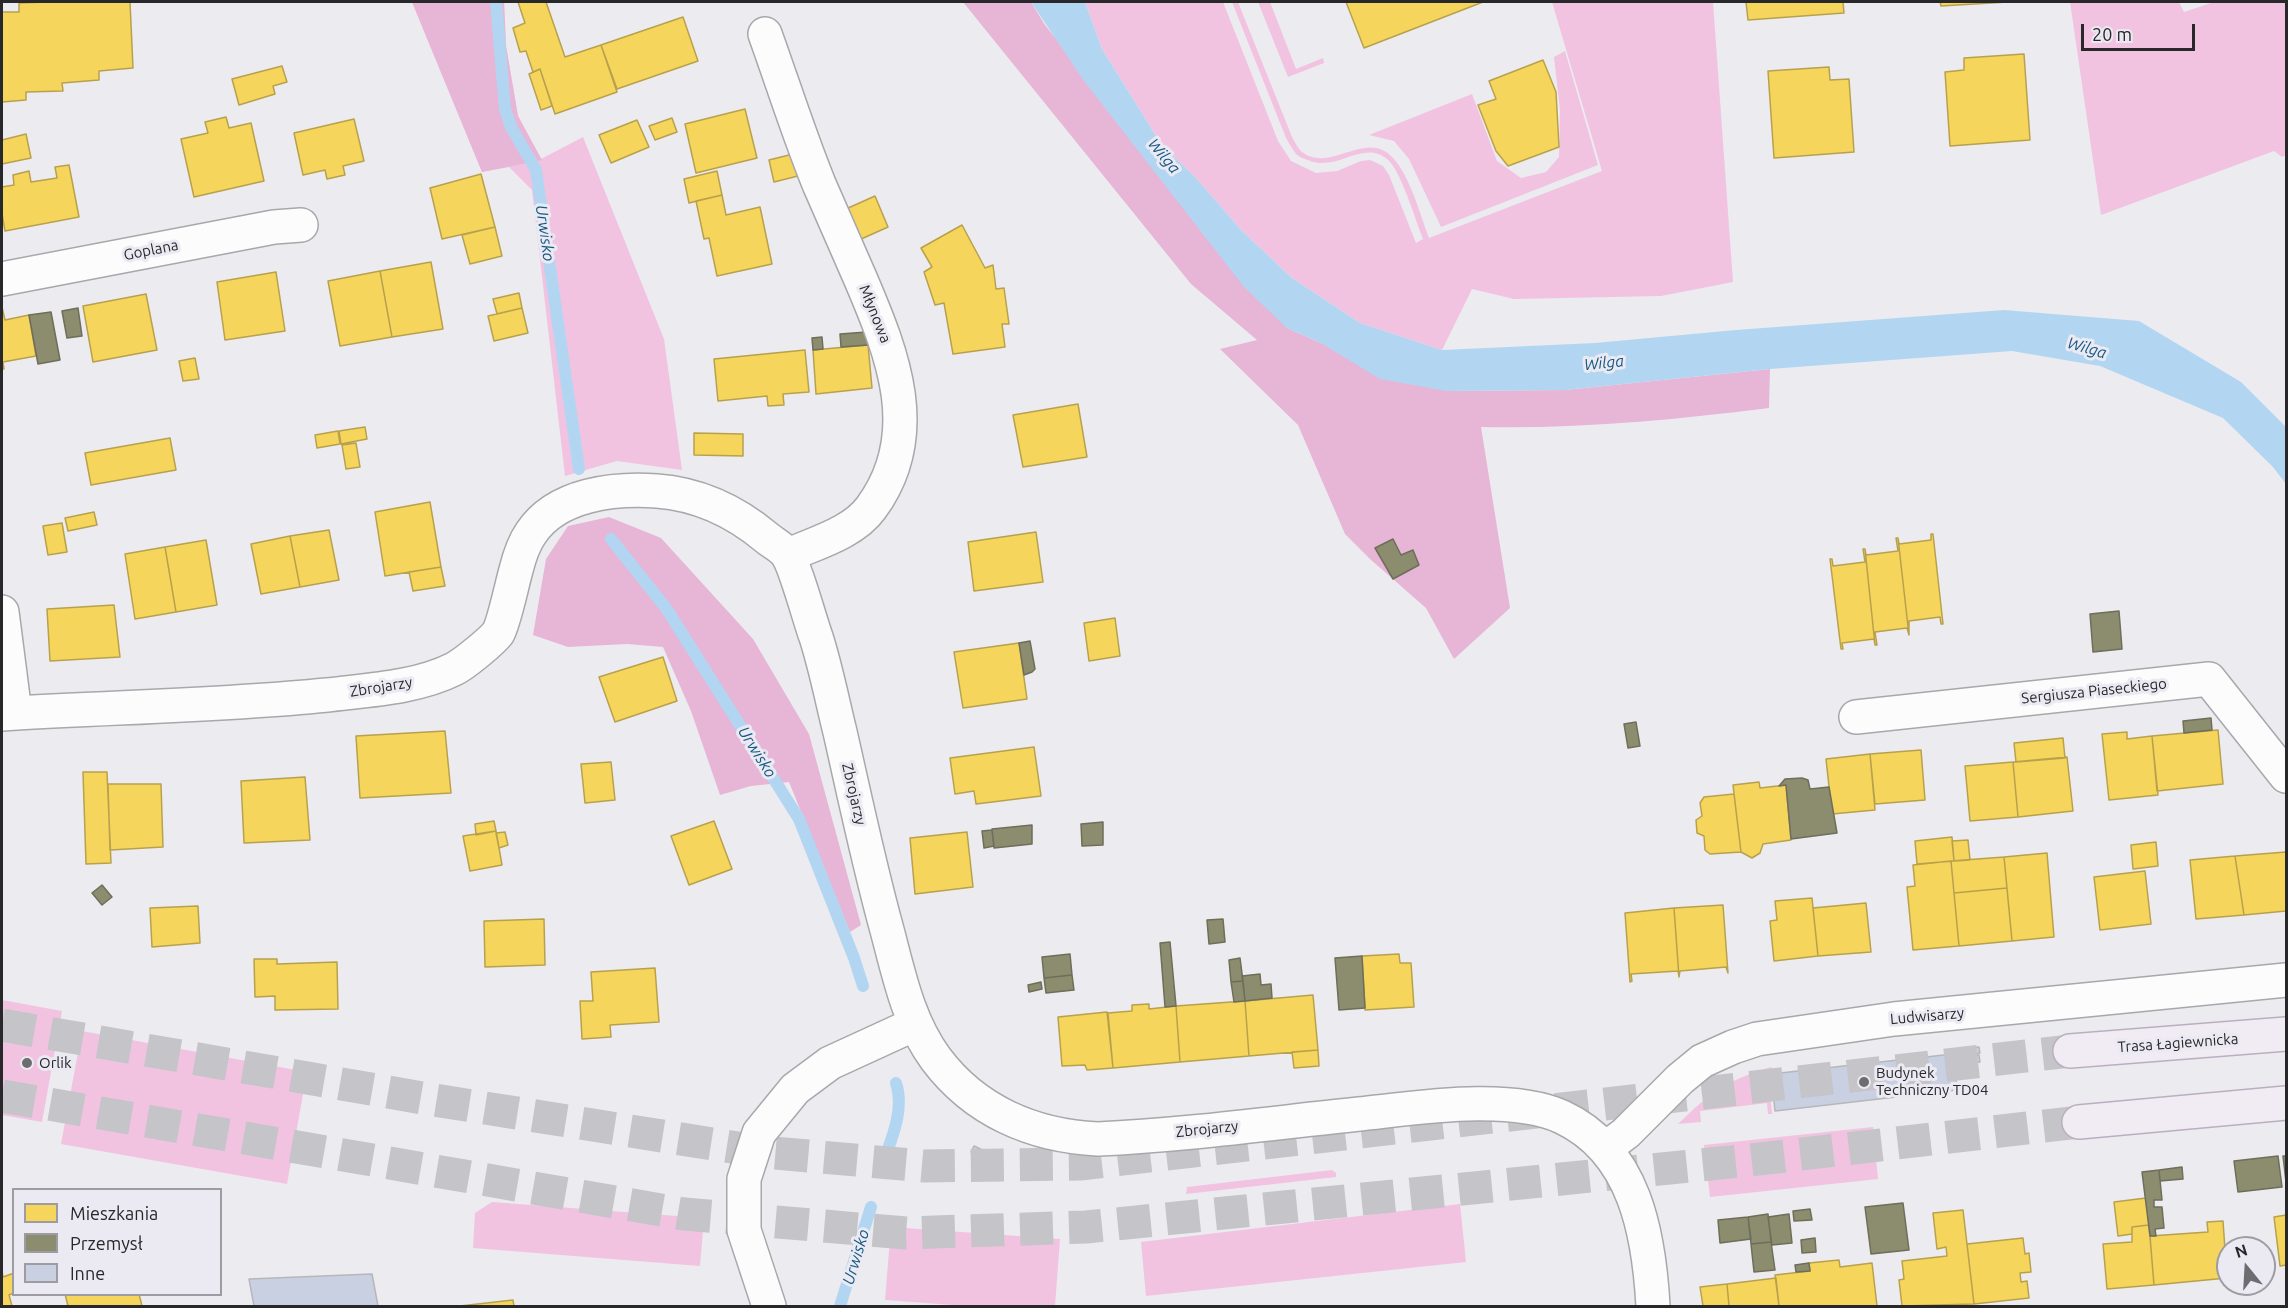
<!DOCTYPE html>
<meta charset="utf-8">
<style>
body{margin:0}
#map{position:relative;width:2288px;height:1308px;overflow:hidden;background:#ecebf0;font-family:Ubuntu,sans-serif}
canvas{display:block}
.frame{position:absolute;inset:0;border:3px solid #28282b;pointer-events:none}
.legend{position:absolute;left:12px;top:1188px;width:210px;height:108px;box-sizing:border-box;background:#ebe9f2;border:2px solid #9d9ca2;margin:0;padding:8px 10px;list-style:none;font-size:18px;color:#28282b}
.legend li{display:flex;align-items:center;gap:12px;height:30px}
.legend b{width:30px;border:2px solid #9d9ca2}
.north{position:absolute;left:2216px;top:1236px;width:60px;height:60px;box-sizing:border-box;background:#ebe9f2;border:2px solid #9d9ca2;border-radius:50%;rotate:342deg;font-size:16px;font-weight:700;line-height:24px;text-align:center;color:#28282b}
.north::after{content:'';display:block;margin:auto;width:21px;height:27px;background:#6d6c70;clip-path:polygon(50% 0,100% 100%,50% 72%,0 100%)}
.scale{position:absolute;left:2081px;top:24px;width:114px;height:27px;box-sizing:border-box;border:3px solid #28282b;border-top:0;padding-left:8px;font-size:18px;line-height:21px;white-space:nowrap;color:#28282b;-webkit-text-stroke:4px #ebe9f2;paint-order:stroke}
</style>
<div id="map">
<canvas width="2288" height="1308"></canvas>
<div class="frame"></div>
<ul class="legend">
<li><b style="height:16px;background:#f6d55c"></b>Mieszkania</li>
<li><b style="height:16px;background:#8c8c6e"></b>Przemysł</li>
<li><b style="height:16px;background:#c9d0e2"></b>Inne</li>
</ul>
<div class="north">N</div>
<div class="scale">20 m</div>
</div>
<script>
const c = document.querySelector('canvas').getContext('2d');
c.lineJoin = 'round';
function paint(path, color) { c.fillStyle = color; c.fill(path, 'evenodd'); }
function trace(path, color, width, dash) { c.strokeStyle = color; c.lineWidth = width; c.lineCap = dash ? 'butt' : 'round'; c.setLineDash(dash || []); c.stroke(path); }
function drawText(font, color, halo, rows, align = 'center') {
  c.font = font + ' Ubuntu,sans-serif'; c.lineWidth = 6; c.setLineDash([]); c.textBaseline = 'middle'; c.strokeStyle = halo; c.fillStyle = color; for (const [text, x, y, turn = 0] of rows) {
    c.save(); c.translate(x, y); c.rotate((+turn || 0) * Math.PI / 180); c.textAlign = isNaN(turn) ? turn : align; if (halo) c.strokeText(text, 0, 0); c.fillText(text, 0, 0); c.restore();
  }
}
paint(new Path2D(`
 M412 2H504L506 46 518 116 541 159 583 137 664 339 682 470 617 461 565 476 532 190 509 167 482 172Z
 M1085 2H1223L1278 141 1291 161 1316 173 1337 171 1361 161 1370 160 1383 166 1389 175 1416 243 1423 239C1416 222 1401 170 1387 159 1362 139 1337 173 1308 160 1304 159 1299 157 1296 154 1292 149 1289 143 1286 138L1232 2H1238L1292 137C1295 142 1298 149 1302 152 1331 174 1366 128 1393 158 1410 176 1420 214 1429 238L1602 171 1552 2H1713L1733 282 1661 296 1514 299 1472 289 1442 350 1360 323 1292 278 1241 230 1196 178 1161 144 1102 49Z
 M1258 2H1270L1296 69 1323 58 1324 63 1288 77Z
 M2070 2H2179L2184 12 2214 2H2286V155L2282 157 2274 151 2101 215Z
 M1565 51 1598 165 1441 227 1409 159 1394 141 1369 135 1472 94 1497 161 1521 178 1546 172 1559 157 1560 110 1554 57Z
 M2 1000 62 1011 42 1122 2 1115Z
 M82 1031 307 1072 287 1184 61 1144Z
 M1771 1067 1774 1071 1768 1072 1772 1114H1768L1767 1103 1700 1111 1701 1122 1678 1124C1710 1093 1727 1080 1771 1067Z
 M1873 1127 1878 1179 1710 1197 1704 1145Z
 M1332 1170 1336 1173V1177L1186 1194 1187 1187Z
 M492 1202 704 1218 700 1266 473 1248 475 1213Z
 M1460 1204 1466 1262 1146 1296 1141 1242Z
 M891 1227 1060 1239 1055 1306H967L885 1300Z`), '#f1c3e1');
paint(new Path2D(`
 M412 2H504L506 46 518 116 542 160 482 172Z
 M963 2H1031L1045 25 1287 328 1321 343 1446 391 1565 390 1770 369 1769 408C1673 420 1578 429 1481 427L1510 608 1454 659 1426 608 1370 559 1345 534 1298 425 1220 349 1257 340 1191 284Z
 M609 517 661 538 753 639 809 734 861 925 850 932 789 782 751 786 720 795 691 711 663 647 627 644 568 647 533 635 546 559 568 526Z`), '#e7b5d6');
paint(new Path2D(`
 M1031 2H1085L1102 49 1161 144 1196 178 1241 230 1292 278 1360 323 1442 350 1595 343 1736 330 2004 310 2139 321 2241 382 2286 427V484L2273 467 2223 418 2100 366 2012 351 1770 369 1565 390 1446 391 1380 379 1321 343 1287 328 1244 287 1084 81Z`), '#b2d6f2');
const homes = new Path2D(`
 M46 2H130L133 68 99 71V80L62 83 63 91 26 92V100L2 102V12H19V3Z
 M518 2H546L565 57 601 45 617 92 555 114 540 69 533 72 526 51 520 52 513 28 525 23Z
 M1346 2H1483L1364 48Z
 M1746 2H1843L1844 13 1748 20Z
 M1940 2H2008L1941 6Z
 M683 17 698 61 617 89 601 45Z
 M2024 54 2030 140 1950 146 1945 72 1964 70V58Z
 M1543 60 1556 92 1559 147 1508 166 1496 151 1478 105 1496 99 1489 81Z
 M282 66 287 82 273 86 275 94 239 105 232 79Z
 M1829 67 1830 80 1849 79 1854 152 1774 158 1768 71Z
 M540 69 552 106 541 110 529 74Z
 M745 109 757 158 696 173 685 124Z
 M226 117 229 128 251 123 264 181 194 197 181 139 208 133 205 122Z
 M672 118 677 132 655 140 649 126Z
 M354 119 364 161 343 166 345 175 327 179 325 170 303 175 294 133Z
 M637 120 649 147 611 163 599 135Z
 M26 134 31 158 2 164V140Z
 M793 154 798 176 774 182 769 160Z
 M69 165 79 217 5 231 2 214V187L14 185 13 175 29 171 31 182 57 178 55 167Z
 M717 171 722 195 689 203 684 179Z
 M481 174 495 227 442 239 430 188Z
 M722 195 726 215 760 207 772 264 717 276 709 238 704 239 696 201Z
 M875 196 888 227 859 240 846 209Z
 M962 225 985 268 993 265 996 289 1004 288 1009 324H1002L1005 347 953 354 944 303 935 305 924 272 932 267 921 248Z
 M495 227 502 256 470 264 462 235Z
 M431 262 443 329 392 337 380 271Z
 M380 271 392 337 340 346 328 281Z
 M276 272 285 331 225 340 217 282Z
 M519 293 522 308 497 314 493 299Z
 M146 294 157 350 93 362 83 306Z
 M2 307 5 320 29 315 36 356 3 362 4 369H2Z
 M522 308 528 333 494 341 488 316Z
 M868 345 872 388 816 394 813 350Z
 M805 350 809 392 783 394 784 405 768 406 767 396 718 401 714 359Z
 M195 358 199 379 183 381 179 361Z
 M1078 404 1087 457 1023 467 1013 415Z
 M365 427 367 439 341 444 339 431Z
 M338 431 340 444 317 448 315 435Z
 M694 433 743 434V456L694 455Z
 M170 438 176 470 91 485 85 453Z
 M356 443 360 467 346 469 342 445Z
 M430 502 441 567 385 576 375 512Z
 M94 512 97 525 68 531 65 518Z
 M62 523 67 552 48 555 43 526Z
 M329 530 339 580 300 587 290 536Z
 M1036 532 1043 582 974 591 968 542Z
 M1931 534H1933L1943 624H1941L1940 617 1909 621V635L1898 538 1899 544 1931 540Z
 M290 536 300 587 261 594 251 544Z
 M1896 538H1898L1909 635 1907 628 1875 632 1877 645H1875L1865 549 1866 555 1898 551Z
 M206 540 217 605 176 612 165 547Z
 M165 547 176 612 135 619 125 554Z
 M1863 549H1865L1875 645 1874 639 1842 643 1843 649H1841L1830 559H1832L1833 566 1865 562Z
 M441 567 445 586 413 591 409 572Z
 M114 605 120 657 50 661 47 609Z
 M1115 618 1120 656 1089 661 1084 623Z
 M1019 643 1027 699 963 708 954 652Z
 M663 657 677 701 615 722 599 677Z
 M2218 730 2223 784 2157 791 2152 736Z
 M445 731 451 793 360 798 356 736Z
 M2127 732V739L2152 736 2158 795 2109 800 2102 734Z
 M2063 738 2065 758 2016 762 2014 743Z
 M1034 747 1041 796 976 804 974 791 955 794 950 758Z
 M1921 750 1925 800 1875 804 1870 754Z
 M1870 754 1875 810 1832 814 1826 759Z
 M2067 757 2073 811 2018 817 2013 762Z
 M611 762 615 800 585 803 581 764Z
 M2013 762 2018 817 1970 821 1965 766Z
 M83 772H107L111 863 86 864Z
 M305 777 310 840 244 843 241 781Z
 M1759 782 1760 788 1786 785 1791 840 1763 844 1760 853 1752 858 1741 852 1733 785Z
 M108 784H161L163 847 110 850Z
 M1734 794 1741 852 1710 854 1705 850 1704 836 1697 833 1696 820 1702 816 1700 803 1704 797Z
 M494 821 496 831 476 835 475 824Z
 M714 821 732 869 689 885 671 836Z
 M496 831 502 865 470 871 463 836Z
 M505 832 508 845 499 848 496 833Z
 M967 832 973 887 915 894 910 838Z
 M1952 837 1954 861 1917 864 1915 841Z
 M1968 840 1970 860 1954 861 1952 841Z
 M2156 842 2158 866 2133 869 2131 845Z
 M2286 852V911L2244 915 2235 856Z
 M2047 853 2054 937 2012 941 2004 857Z
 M2235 856 2244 915 2196 919 2190 860Z
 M2004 857 2007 888 1954 893 1951 861Z
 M1951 861 1959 946 1913 950 1907 887 1915 886 1913 865Z
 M2145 871 2151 924 2100 930 2094 877Z
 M2007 888 2012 941 1959 946 1954 893Z
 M1812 898 1818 956 1774 961 1770 921 1777 920 1775 901Z
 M1866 903 1871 952 1818 956 1813 908Z
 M1723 905 1728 973 1726 967 1680 971 1679 977 1674 908Z
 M198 906 200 943 152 947 150 908Z
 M1674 908 1679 977 1678 971 1631 974 1632 981 1630 982 1625 913Z
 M544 919 545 965 485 967 484 921Z
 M1399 954 1400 963H1411L1414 1007 1365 1010 1362 956Z
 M254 959H277V964L337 962 338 1009 275 1010V996L255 997Z
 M655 968 659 1022 610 1025 611 1037 582 1039 580 1001H593L591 972Z
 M1313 995 1318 1050 1249 1056 1245 1001Z
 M1245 1001 1249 1056 1180 1062 1176 1006Z
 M1149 1004V1009L1176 1006 1180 1062 1113 1068 1108 1013 1132 1011V1005Z
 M1107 1012 1113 1068 1087 1070 1085 1065 1062 1066 1058 1017Z
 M1318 1050 1319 1066 1294 1068 1292 1052Z
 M2146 1198 2149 1225 2132 1227V1234L2118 1236 2114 1202Z
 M1963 1210 1974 1304 1902 1306 1899 1280 1904 1279 1902 1261 1947 1256 1946 1247 1937 1249 1933 1213Z
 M2286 1215V1265L2280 1266 2274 1217Z
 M2223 1221 2227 1278 2154 1285 2150 1236 2208 1232 2207 1222Z
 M2149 1225 2154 1285 2107 1289 2103 1244 2132 1242V1227Z
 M2023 1238 2025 1254 2029 1253 2031 1272 2020 1273 2021 1282 2027 1281 2029 1298 1974 1304 1967 1244Z
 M1839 1260 1840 1267 1872 1263 1877 1306H1779L1775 1275 1810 1271 1809 1263Z
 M2 1271 3 1277 14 1273V1293L9 1295 12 1306H2Z
 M1776 1278 1779 1306H1729L1727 1284Z
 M1727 1284 1729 1306H1703L1700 1287Z
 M65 1294H139L142 1306H68Z
 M513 1300 514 1306H460Z`);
paint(homes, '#f6d55c');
trace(homes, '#b8a14d', 1.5);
const industry = new Path2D(`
 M78 308 82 336 67 338 62 311Z
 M51 312 60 360 38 364 29 315Z
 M867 332 868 345 841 347 840 334Z
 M822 337 823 349 813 350 812 338Z
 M1393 539 1401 555 1413 550 1419 565 1393 579 1375 548Z
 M2119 611 2122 649 2093 652 2090 614Z
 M1030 641 1035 669 1032 672 1024 675 1019 643Z
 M2211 718 2212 730 2184 733 2183 721Z
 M1636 722 1640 746 1628 748 1624 724Z
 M1802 778 1808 780 1810 789 1829 787 1837 833 1791 839 1786 785 1779 786 1785 779Z
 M1103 822V845L1082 846 1081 824Z
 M1032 825V844L994 848 992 829Z
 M992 830 994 846 984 848 982 831Z
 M102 885 112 897 102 905 92 893Z
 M1223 919 1225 942 1209 944 1207 920Z
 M1170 942 1176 1006 1165 1007 1160 943Z
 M1070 954 1072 975 1044 978 1042 957Z
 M1362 956 1365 1008 1339 1010 1335 958Z
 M1240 958 1243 981 1231 982 1229 960Z
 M1260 974 1261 985 1271 984 1272 998 1245 1001 1242 976Z
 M1072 975 1074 990 1046 993 1044 978Z
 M1243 981 1245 1001 1234 1002 1231 982Z
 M1041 982 1042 989 1029 992 1028 985Z
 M2278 1156 2282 1187 2238 1192 2234 1161Z
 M2283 1156H2286V1182Z
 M2182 1167 2183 1179 2160 1181 2159 1170Z
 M2159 1170 2162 1200H2154V1207H2162L2164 1228 2155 1229 2156 1236H2150L2142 1172Z
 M1903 1203 1909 1250 1871 1254 1865 1207Z
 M1810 1209 1812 1220 1794 1221 1793 1211Z
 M1768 1214 1771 1242 1751 1244 1748 1217Z
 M1789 1214 1792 1243 1772 1245 1768 1217Z
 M1748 1217 1751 1239 1720 1243 1718 1220Z
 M1815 1238 1816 1252 1802 1253 1801 1240Z
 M1771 1242 1775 1270 1754 1272 1751 1244Z
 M1809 1263 1810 1271 1796 1272 1795 1265Z`);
paint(industry, '#8c8c6e');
trace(industry, '#6e6e5a', 1.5);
trace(new Path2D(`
 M496 2 505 109 511 127 536 170 579 469
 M611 539 666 608 799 819 854 958 863 986
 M882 1166C891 1140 905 1110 896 1083
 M840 1306 871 1207`), '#b2d6f2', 12);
const building = new Path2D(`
 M1979 1047 1980 1053 1970 1055 1969 1048Z
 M1953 1054 1957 1090 1775 1111 1771 1074Z
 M1979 1055 1980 1062 1971 1063 1970 1057Z
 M974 1146 987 1152 984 1158 971 1152Z
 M989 1154 1002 1160 998 1166 986 1159Z
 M372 1274 378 1306H254L249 1279Z`);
paint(building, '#c9d0e2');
trace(building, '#b7b7ba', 1.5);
trace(new Path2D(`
 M2 1025 428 1099 763 1152 924 1166 1080 1164 2070 1051
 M2 1096 684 1214 906 1233 1086 1227 1750 1160 2079 1122`), '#c5c4c9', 33, [33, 16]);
const minor = new Path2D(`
 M765 34C783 84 799 135 819 184 833 216 847 248 861 280 893 355 925 435 871 508 853 533 815 543 789 555
 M2 279 274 227 301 225
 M2 612 15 713
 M2 714C110 707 219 706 327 695 368 690 416 688 454 669 464 664 492 641 498 633 504 623 512 584 516 570 519 558 524 543 531 533 557 494 614 488 657 491 698 494 736 512 767 538 773 543 781 547 786 553 795 564 810 621 816 637 826 668 832 700 840 732 855 798 869 865 887 930 899 975 908 1021 936 1059 975 1111 1033 1136 1098 1139 1185 1135 1272 1123 1359 1114 1417 1108 1509 1093 1562 1117 1635 1151 1649 1234 1653 1306
 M1856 717 2209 679 2286 776
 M1605 1149 1626 1133 1680 1079 1702 1061 1733 1047 1757 1039 1894 1019 2286 980
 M769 1306 744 1230V1179L759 1133 795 1089 830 1063 915 1024`);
const major = new Path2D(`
 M2070 1051 2286 1034
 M2079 1122 2286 1103`);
trace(minor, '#a8a8ab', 36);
trace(major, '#baafc0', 36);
trace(minor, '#fcfcfd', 33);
trace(major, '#f1ebf4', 33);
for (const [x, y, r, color] of [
 [27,1063,6,"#6d6c70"],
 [1864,1082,6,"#6d6c70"]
]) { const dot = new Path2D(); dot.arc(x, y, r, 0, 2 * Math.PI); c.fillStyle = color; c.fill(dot); trace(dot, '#ebe9f2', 2); }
drawText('15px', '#28282b', '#ebe9f2', [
 ["Goplana",151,250,-11],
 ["Młynowa",875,314,68],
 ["Zbrojarzy",381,687,-9],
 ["Sergiusza Piaseckiego",2094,691,-6],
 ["Zbrojarzy",854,794,77],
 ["Ludwisarzy",1927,1016,-5],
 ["Trasa Łagiewnicka",2178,1043,-4],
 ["Zbrojarzy",1207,1129,-6]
]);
drawText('15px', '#28282b', '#ebe9f2', [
 ["Orlik",39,1063],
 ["Budynek",1876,1073],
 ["Techniczny TD04",1876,1090]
], 'left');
drawText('italic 16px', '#135983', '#ebe9f2', [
 ["Wilga",1164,156,50],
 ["Urwisko",545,233,82],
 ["Wilga",2087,348,16],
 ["Wilga",1604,363,-6],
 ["Urwisko",757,752,58],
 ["Urwisko",856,1257,-73]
]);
</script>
